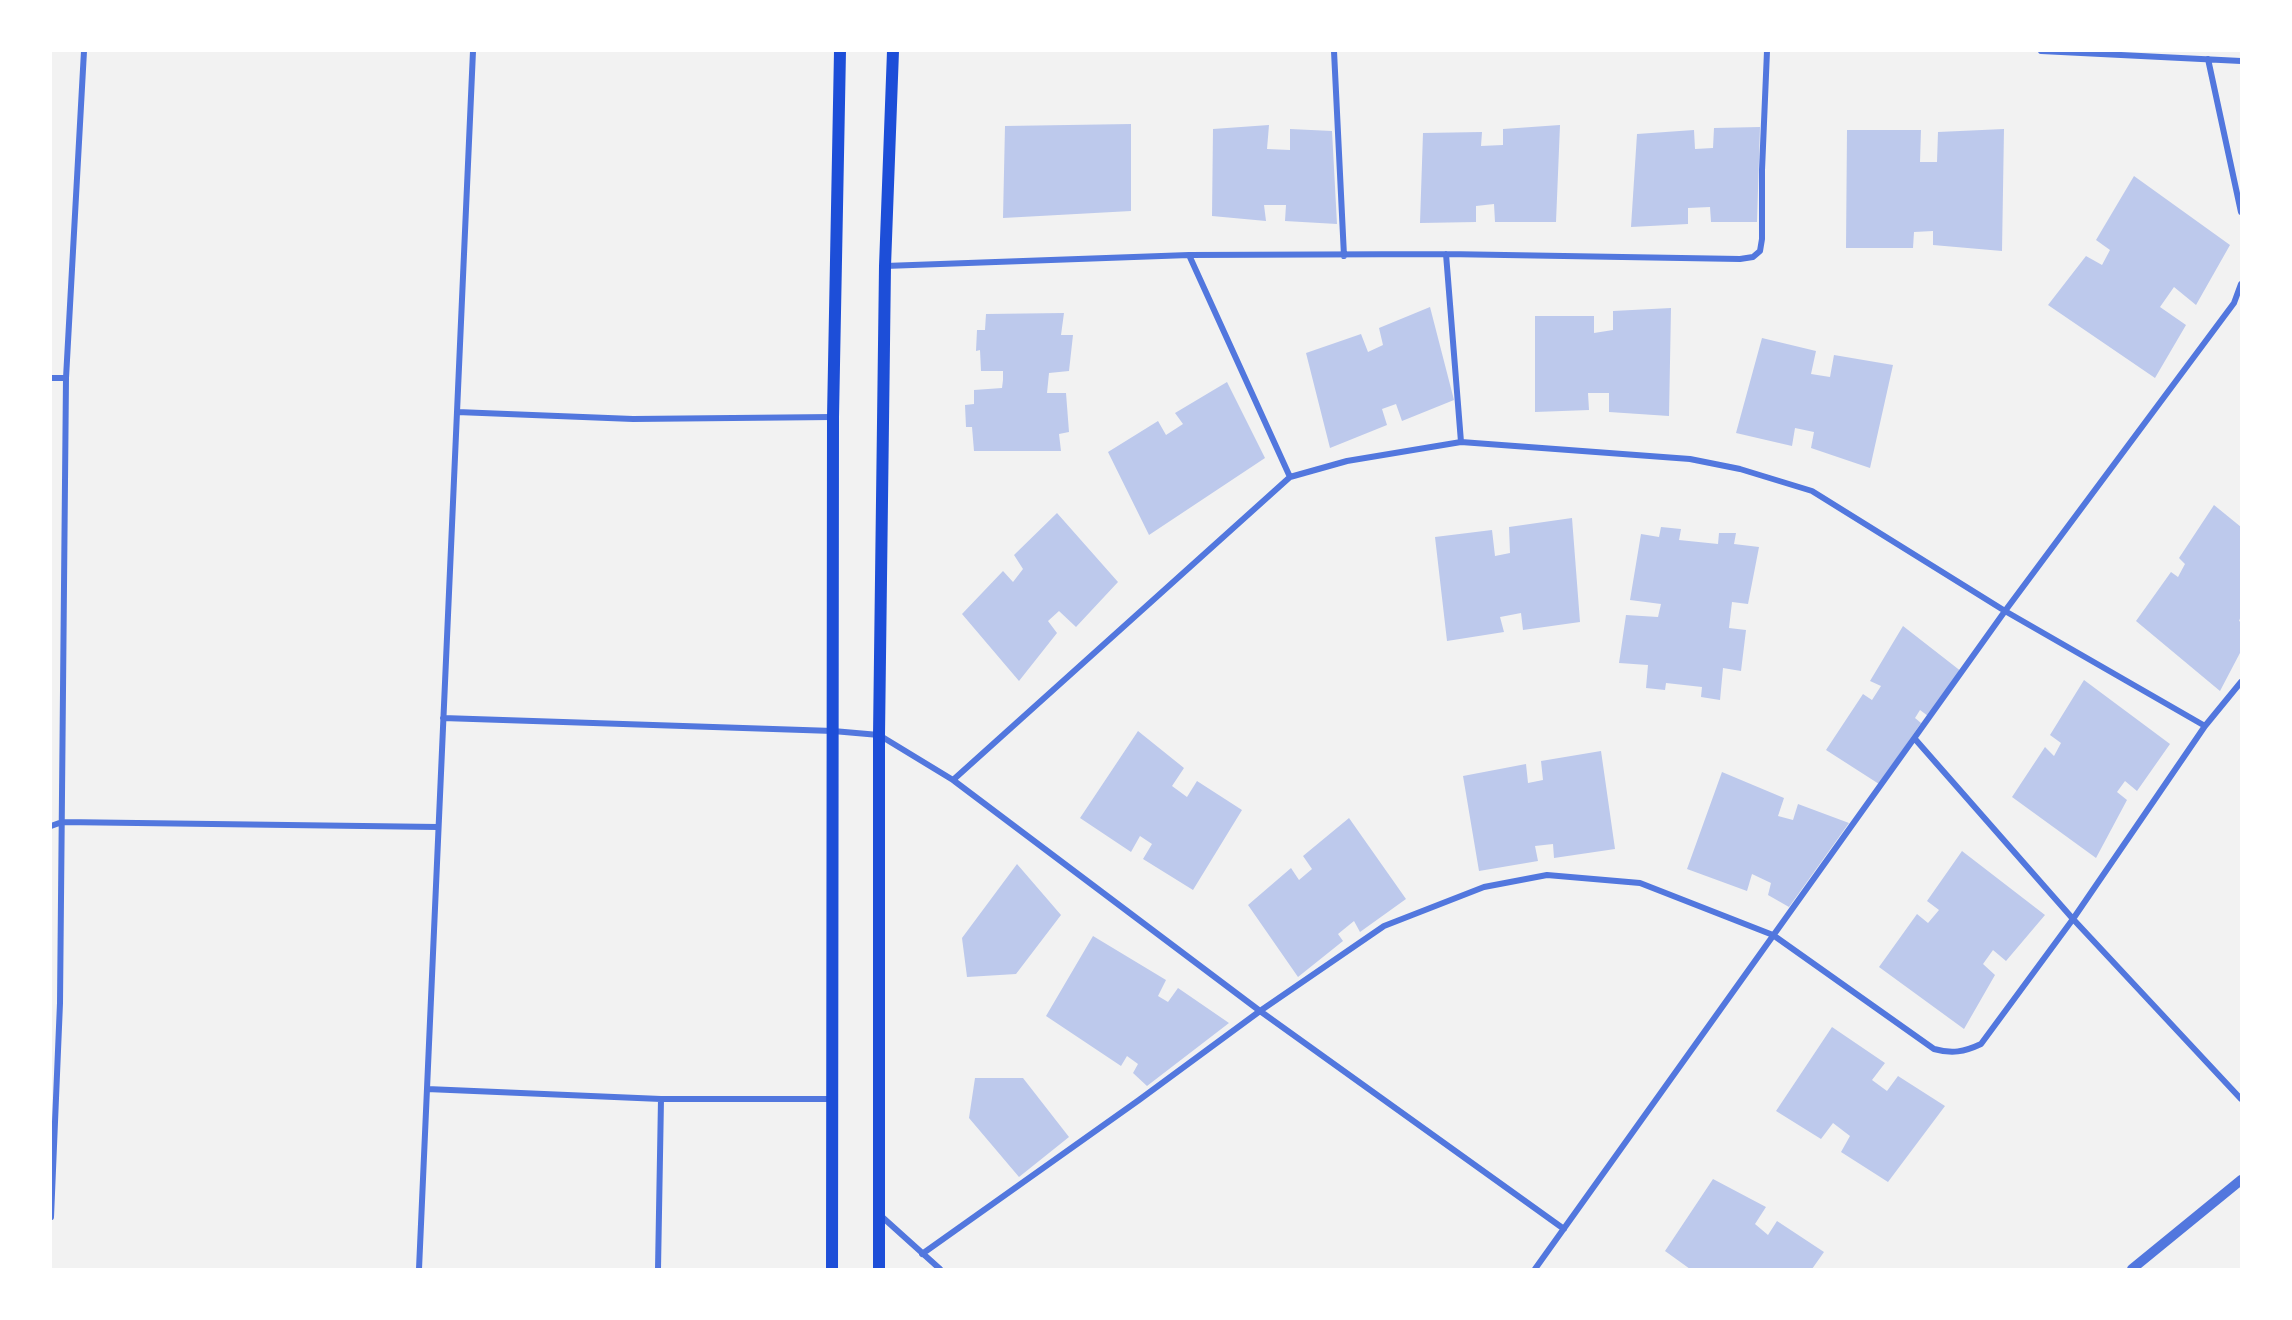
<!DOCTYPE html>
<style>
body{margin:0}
#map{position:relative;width:2292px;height:1320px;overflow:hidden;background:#f2f2f2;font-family:"Exo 2",sans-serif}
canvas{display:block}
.frame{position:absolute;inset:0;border:52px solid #fff;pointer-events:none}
</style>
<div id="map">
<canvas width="2292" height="1320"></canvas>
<div class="frame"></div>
</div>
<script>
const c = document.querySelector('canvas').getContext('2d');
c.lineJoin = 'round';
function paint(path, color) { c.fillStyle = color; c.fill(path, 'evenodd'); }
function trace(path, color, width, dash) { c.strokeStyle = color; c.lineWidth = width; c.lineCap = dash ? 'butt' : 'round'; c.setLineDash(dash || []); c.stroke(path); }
paint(new Path2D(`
 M1131 124V211L1003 218 1005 126Z
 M1269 125 1267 149 1290 150V129L1332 131 1337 224 1285 221 1286 205H1264L1266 221 1212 216 1213 129Z
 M1560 125 1556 222H1495L1494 204 1476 206V222L1420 223 1423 133 1482 132 1481 146 1503 145V129Z
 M1760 127 1757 222H1711L1710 207 1688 208V224L1631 227 1637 134 1694 130 1695 149 1713 148 1714 128Z
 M2004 129 2002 251 1933 245V231L1914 232 1913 248H1846L1847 130H1921L1920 162H1937L1938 132Z
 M2134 176 2230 245 2196 305 2174 287 2160 307 2186 325 2155 378 2048 305 2086 256 2102 265 2110 250 2096 240Z
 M1430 307 1454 400 1402 421 1396 404 1382 409 1387 425 1330 448 1306 353 1361 334 1368 352 1383 345 1379 328Z
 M1671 308 1669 416 1609 412V393H1588L1589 410 1535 412V316H1594V333L1613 330V311Z
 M1064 313 1061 335H1073L1069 371 1049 373 1047 393H1066L1069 432 1059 434 1061 451H974L972 427H966L965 405 974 404V390L1002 388 1003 380V371H981L980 350 976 351 977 330H985L986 314Z
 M1762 338 1816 351 1811 374 1830 377 1834 355 1893 365 1870 468 1811 448 1814 432 1795 428 1792 446 1736 433Z
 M1227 382 1265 458 1149 535 1108 452 1158 421 1166 435 1183 424 1175 413Z
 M2214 505 2241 527V616L2239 621 2241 622V651L2220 691 2136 621 2171 572 2178 577 2185 564 2179 558Z
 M1057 513 1118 582 1076 627 1059 611 1048 621 1057 633 1019 681 962 614 1003 571 1013 582 1023 569 1014 555Z
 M1572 518 1580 622 1523 630 1521 613 1500 617 1504 632 1447 641 1435 537 1492 530 1495 556 1510 553 1509 527Z
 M1661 527 1681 529 1679 540 1718 544 1719 533H1736L1734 544 1759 547 1748 604 1732 602 1729 628 1746 630 1741 671 1723 668 1720 700 1701 697 1702 687 1666 683 1665 690 1646 688 1648 665 1619 663 1626 615 1658 617 1661 604 1630 600 1641 534 1659 537Z
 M1903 626 1962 672 1928 716 1920 710 1915 718 1921 723 1879 784 1826 750 1863 694 1872 700 1881 686 1870 681Z
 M2084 680 2170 744 2137 791 2125 781 2117 792 2127 800 2096 858 2012 797 2045 747 2054 756 2061 743 2050 735Z
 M1138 731 1184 768 1172 786 1187 797 1197 781 1242 810 1193 890 1143 859 1152 844 1140 836 1131 852 1080 818Z
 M1601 751 1615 849 1554 858 1553 844 1535 846 1538 861 1479 871 1463 776 1526 764 1528 783 1543 780 1541 761Z
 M1722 772 1784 798 1778 816 1793 820 1798 804 1849 823 1789 907 1768 895 1771 883 1752 874 1747 891 1687 869Z
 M1349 818 1406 899 1360 932 1354 921 1338 934 1343 941 1298 977 1248 905 1291 868 1299 880 1312 869 1303 856Z
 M1962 851 2045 915 2006 961 1993 950 1983 964 1995 975 1964 1029 1879 967 1917 914 1928 923 1939 910 1927 901Z
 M1017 864 1061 915 1016 974 967 977 962 938Z
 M1093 936 1166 980 1158 996 1168 1002 1178 988 1229 1023 1147 1086 1133 1073 1138 1064 1127 1056 1121 1066 1046 1016Z
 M1832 1027 1885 1063 1872 1080 1887 1091 1898 1076 1945 1106 1888 1182 1841 1152 1850 1136 1833 1123 1821 1139 1776 1111Z
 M975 1078H1023L1069 1137 1019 1177 969 1118Z
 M1713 1179 1766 1207 1755 1224 1768 1235 1777 1221 1824 1252 1812 1269H1690L1665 1251Z`), '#bdc9ec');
trace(new Path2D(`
 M1334 51 1344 256
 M2041 51 2241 61
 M2208 59 2241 212
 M1446 254 1461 442
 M1189 255 1290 477
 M885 266 1189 255 1446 254 1740 259 1753 257 1760 251 1762 239V170L1767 51
 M51 378H66
 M457 412 633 419 833 417
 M443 718 833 731 879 735 953 780 1260 1011 1564 1229
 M1915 739 2073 919 2241 1099
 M953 780 1290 477 1347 461 1461 442 1690 459 1740 469 1812 491 2005 611 2205 726
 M51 826 62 822 438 827
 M427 1089 661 1099H832
 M880 1215 940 1269
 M51 1217 60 1003 66 378 84 51
 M922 1254 1139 1100 1260 1011 1384 926 1484 887 1547 875 1640 883 1773 935 1934 1049C1952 1054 1964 1052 1981 1044L2073 919 2205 726 2241 682
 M419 1269 473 51
 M658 1269 661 1099
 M1535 1269 2005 611 2234 303 2241 284`), '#5277de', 6);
trace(new Path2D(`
 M2132 1269 2241 1180`), '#5277de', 10);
trace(new Path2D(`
 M832 1269 833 417 840 51
 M879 1269V735L885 266 893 51`), '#1d4ed8', 12);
</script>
